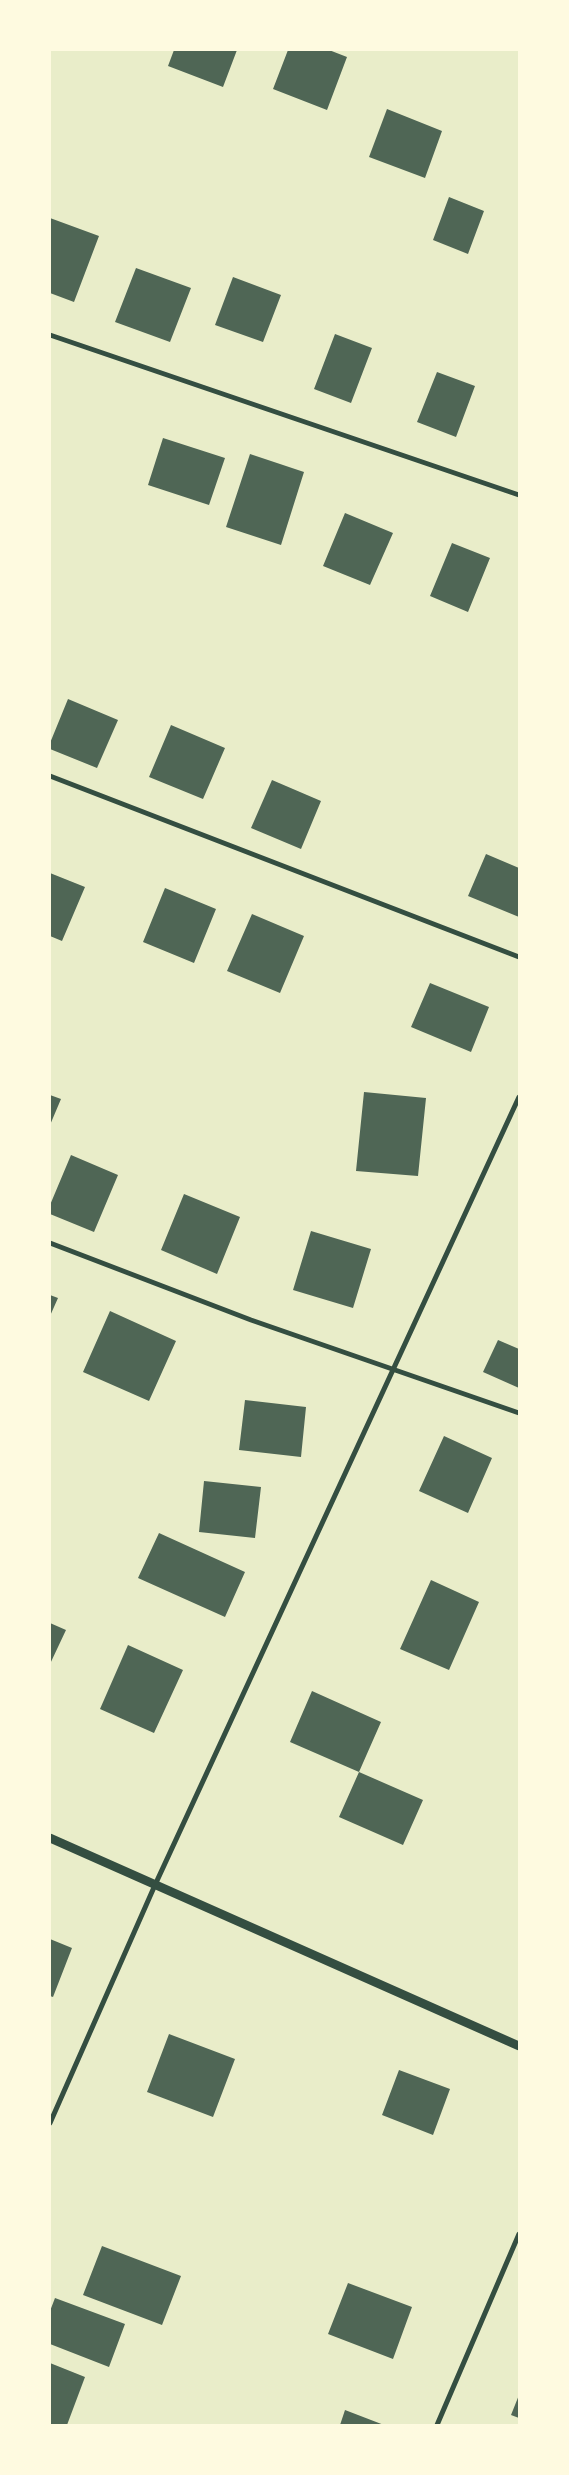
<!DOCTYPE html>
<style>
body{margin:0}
#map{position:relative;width:569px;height:2475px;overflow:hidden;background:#e9edc9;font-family:"Source Sans 3",sans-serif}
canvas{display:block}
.frame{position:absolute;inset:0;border:51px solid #fefae0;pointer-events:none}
</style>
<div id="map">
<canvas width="569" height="2475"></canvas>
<div class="frame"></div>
</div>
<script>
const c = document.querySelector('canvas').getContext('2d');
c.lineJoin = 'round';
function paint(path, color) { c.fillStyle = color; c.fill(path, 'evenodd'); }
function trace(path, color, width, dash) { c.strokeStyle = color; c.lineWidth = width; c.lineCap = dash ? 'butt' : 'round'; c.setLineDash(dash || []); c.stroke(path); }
paint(new Path2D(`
 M174 50H237L223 87 168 66Z
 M288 50H329L347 57 327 110 273 89Z
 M387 109 442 131 425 178 369 157Z
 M449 197 484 211 468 254 433 240Z
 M50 218 99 236 74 302 50 293Z
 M136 268 191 288 170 342 115 322Z
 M233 277 281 295 263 342 215 325Z
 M335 334 372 348 351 403 314 389Z
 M437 372 475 386 456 437 417 422Z
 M163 438 225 458 209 505 148 485Z
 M250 454 304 472 281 545 226 527Z
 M345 513 393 533 370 585 323 566Z
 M452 543 490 558 468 612 430 596Z
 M68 699 118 720 97 768 50 749V743Z
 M171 725 225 748 203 799 149 777Z
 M272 780 321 801 301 849 251 828Z
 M486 854 519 868V917L468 896Z
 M50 873 85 887 62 941 50 936Z
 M165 888 216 909 194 963 143 942Z
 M252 914 304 936 280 993 227 971Z
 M430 983 489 1007 471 1052 411 1027Z
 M364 1092 426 1098 418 1176 356 1171Z
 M50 1095 61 1099 50 1125Z
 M71 1155 118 1175 94 1232 50 1214V1205Z
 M184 1194 240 1217 217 1274 161 1250Z
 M311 1231 371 1249 353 1308 293 1290Z
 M50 1295 58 1298 50 1316Z
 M110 1311 176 1341 149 1401 83 1372Z
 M498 1340 519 1349V1388L483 1372Z
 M245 1400 306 1407 301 1457 239 1450Z
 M444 1436 492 1458 468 1513 419 1491Z
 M204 1481 261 1487 255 1538 199 1532Z
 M159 1533 245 1572 225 1617 138 1578Z
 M431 1580 479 1602 449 1670 400 1649Z
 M50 1623 66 1630 50 1664Z
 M128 1645 183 1670 154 1733 100 1709Z
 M312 1691 381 1722 359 1772 290 1742Z
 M359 1772 423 1800 403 1845 339 1817Z
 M50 1939 72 1948 53 1997 50 1996Z
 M169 2034 235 2059 213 2117 147 2092Z
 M399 2070 450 2089 433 2135 382 2115Z
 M102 2246 181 2276 162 2325 83 2295Z
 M348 2283 412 2307 393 2359 328 2334Z
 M55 2298 125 2324 109 2367 50 2344V2311Z
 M50 2363 85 2377 67 2425 50 2424Z
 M519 2395V2418L511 2415Z
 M345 2410 384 2425H340Z`), '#4f6655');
trace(new Path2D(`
 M50 335 519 495
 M50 776 519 957
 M50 1243 251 1320 519 1413
 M50 2123 155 1885 519 1097
 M437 2425 519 2234`), '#344e41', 5);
trace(new Path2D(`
 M50 1838 519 2046`), '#344e41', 9);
</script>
